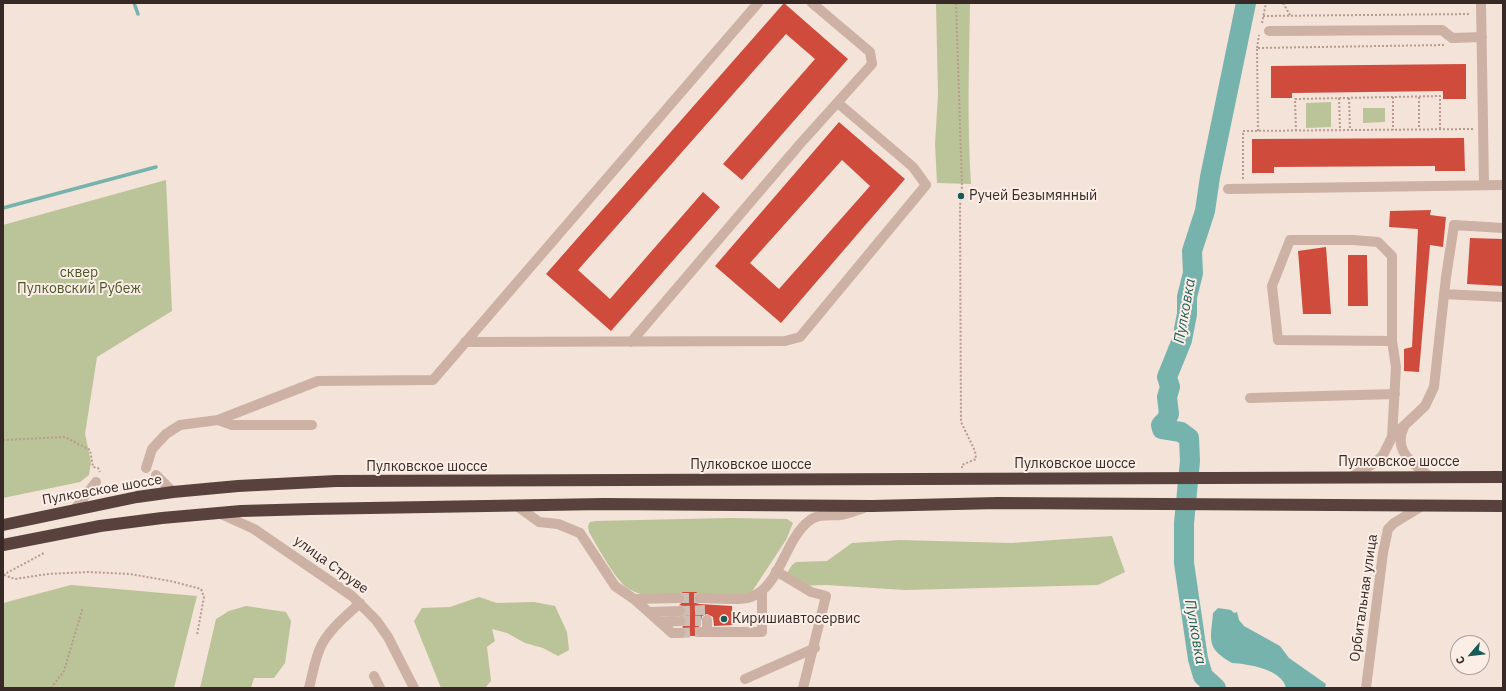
<!DOCTYPE html>
<meta charset="utf-8">
<style>
body{margin:0}
#map{position:relative;width:1506px;height:691px;overflow:hidden;background:#f3e3d9;font-family:"IBM Plex Sans",sans-serif}
canvas{display:block}
.frame{position:absolute;inset:0;border:4px solid #372926;pointer-events:none}
.north{position:absolute;left:1450px;top:635px;width:40px;height:40px;box-sizing:border-box;background:#fbeee6;border:1px solid #ad9f99;border-radius:50%;rotate:242deg;font-size:11px;font-weight:700;line-height:16px;text-align:center;color:#372926}
.north::after{content:'';display:block;margin:auto;width:14px;height:18px;background:#195c57;clip-path:polygon(50% 0,100% 100%,50% 72%,0 100%)}
</style>
<div id="map">
<canvas width="1506" height="691"></canvas>
<div class="frame"></div>
<div class="north">С</div>
</div>
<script>
const c = document.querySelector('canvas').getContext('2d');
c.lineJoin = 'round';
function paint(path, color) { c.fillStyle = color; c.fill(path, 'evenodd'); }
function trace(path, color, width, dash) { c.strokeStyle = color; c.lineWidth = width; c.lineCap = dash ? 'butt' : 'round'; c.setLineDash(dash || []); c.stroke(path); }
function drawText(font, color, halo, rows, align = 'center') {
  c.font = font + ' "IBM Plex Sans",sans-serif'; c.lineWidth = 4; c.setLineDash([]); c.textBaseline = 'middle'; c.strokeStyle = halo; c.fillStyle = color; for (const [text, x, y, turn = 0] of rows) {
    c.save(); c.translate(x, y); c.rotate((+turn || 0) * Math.PI / 180); c.textAlign = isNaN(turn) ? turn : align; if (halo) c.strokeText(text, 0, 0); c.fillText(text, 0, 0); c.restore();
  }
}
paint(new Path2D(`
 M936 3H970C969 64 967 123 971 184L937 183 935 144 938 95Z
 M1331 102V127L1306 128V103Z
 M1363 108H1385V122L1363 123Z
 M166 180 172 311 97 357 85 434 91 462 89 475 80 482 3 498V225Z
 M728 518 787 519 793 523 786 540 751 593 742 594 646 596C639 593 631 591 626 587 614 577 597 546 589 532L588 526 590 522 595 521Z
 M1112 536 1125 572 1098 585 905 590 826 585 794 586 786 575 792 565 796 562 827 561 852 543 900 540 1011 543Z
 M71 585 197 596 174 688H3V603Z
 M479 597 497 603 534 602 555 606 567 632 569 650 558 656 543 648 525 643 507 633 492 629 495 641 487 647 491 681 485 688H441L414 621 422 608 450 607Z
 M246 606 286 612 291 621 285 663 274 678H254L251 688H200L216 619 229 611Z`), '#bbc398');
paint(new Path2D(`
 M1218 608 1231 610 1234 613 1237 612 1239 620 1244 626 1280 646 1289 658 1326 684 1325 688H1286C1282 669 1248 664 1232 663 1205 648 1211 639 1213 613Z`), '#76b3ad');
trace(new Path2D(`
 M134 3 138 14
 M3 208 156 167`), '#76b3ad', 3.5);
trace(new Path2D(`
 M1216 688 1203 676 1198 659 1184 563V523L1190 461 1189 438 1181 432 1162 429 1161 425 1166 420 1169 414 1167 397 1170 387 1167 377 1182 340 1187 314V297L1193 273 1192 251 1205 211 1210 177 1246 3`), '#76b3ad', 20);
paint(new Path2D(`
 M784 3 848 59 742 180 723 164 815 59 786 34 578 270 610 299 703 192 720 207 611 331 546 274Z
 M1466 64V99H1443V91L1292 93V98H1271V66Z
 M839 122 905 179 781 323 715 266ZM842 160 870 186 779 289 750 263Z
 M1464 138 1465 171H1435V166L1274 167V173H1252V139Z
 M1431 210 1430 215 1446 217 1443 247 1430 245 1419 372 1404 371V349L1412 347 1418 229 1389 227 1390 211Z
 M1470 238 1503 239V286L1467 284Z
 M1326 247 1331 314H1303L1298 251Z
 M1348 255H1367L1368 306H1348Z
 M682 592H697L694 598 696 603 699 604 732 606 733 625 714 626 713 617 707 614 702 616 700 626 695 629 696 636H685L686 630 682 627 686 624 684 616 686 610 683 606 679 605 684 601 685 598Z`), '#cf4b3b');
trace(new Path2D(`
 M679 598H700
 M680 611 707 610
 M680 621H701
 M680 633 701 632`), '#cdbeb5', 10, [10, 5]);
trace(new Path2D(`
 M956 3 962 186 960 206 961 422 975 451 976 459 962 465V468
 M1283 3 1290 15
 M1263 16 1470 14
 M1262 23 1266 3
 M1257 48 1259 35
 M1393 97V130
 M1419 97V129
 M1339 98 1340 130
 M1349 98 1350 130
 M1258 131 1257 48 1444 45
 M1296 131 1295 99 1440 96V129
 M1243 179V131L1473 129
 M3 440 65 437 90 450 93 467 98 468 100 472
 M3 575 44 553
 M4 575 15 579 48 574 89 572 130 574 170 581 201 589 204 597 197 635
 M51 688 64 671 83 607`), '#b89b8e', 2, [2, 2]);
trace(new Path2D(`
 M1481 3 1484 185
 M1269 31 1442 30 1452 38 1482 37
 M1228 189 1503 185
 M1444 294 1503 297
 M465 342 785 341 800 337 926 185 913 167 838 103
 M631 342 800 144 872 64 870 52 812 3
 M1250 398 1395 394
 M218 420 232 425H312
 M1404 427C1392 451 1414 465 1432 478
 M1392 437 1425 406 1434 387 1446 277 1454 225 1503 228
 M146 468 152 449 166 434 180 425 218 420 318 381 433 380 758 3
 M156 475 173 492
 M1351 477 1376 462 1383 455 1392 437 1396 367 1392 341V256L1378 242 1353 240H1290L1272 286 1278 340 1392 341
 M517 506 539 522 558 524 580 533 615 586 634 599 672 633H680
 M74 510 96 482
 M219 513 254 529 352 596 376 620 388 637 414 688
 M776 571 811 592 826 596 803 688
 M700 598C712 598 741 601 751 597 780 587 785 539 809 521 818 513 830 516 841 515 849 514 857 510 864 508
 M634 599 679 598
 M649 612 680 611
 M707 620V632
 M660 622 680 621
 M701 632H762V592
 M374 676 380 688
 M745 679 815 648
 M309 688C313 673 315 657 322 644 331 628 347 615 360 603
 M1366 688 1383 553 1388 529 1394 523 1422 506`), '#ccb1a4', 10);
trace(new Path2D(`
 M3 525 137 497 173 492 238 486 336 481 1503 477
 M3 545 100 526 162 518 241 511 311 509 603 504 872 506 998 503 1503 506`), '#59423d', 12);
for (const [x, y, r, color] of [
 [961,196,4,"#195c57"],
 [724,619,4,"#195c57"]
]) { const dot = new Path2D(); dot.arc(x, y, r, 0, 2 * Math.PI); c.fillStyle = color; c.fill(dot); trace(dot, '#fbeee6', 1.5); }
drawText('14px', '#372926', '#fbeee6', [
 ["Ручей Безымянный",969,196],
 ["Киришиавтосервис",732,619]
], 'left');
drawText('14px', '#4d5728', '#fbeee6', [
 ["сквер",79,273],
 ["Пулковский Рубеж",79,289]
]);
drawText('14px', '#372926', '#fbeee6', [
 ["Пулковское шоссе",1399,462],
 ["Пулковское шоссе",1075,464],
 ["Пулковское шоссе",751,465],
 ["Пулковское шоссе",427,467],
 ["Пулковское шоссе",102,490,-10],
 ["улица Струве",331,565,36],
 ["Орбитальная улица",1364,598,-82]
]);
drawText('italic 15px', '#195c57', '#fbeee6', [
 ["Пулковка",1185,311,-80],
 ["Пулковка",1195,632,80]
]);
</script>
